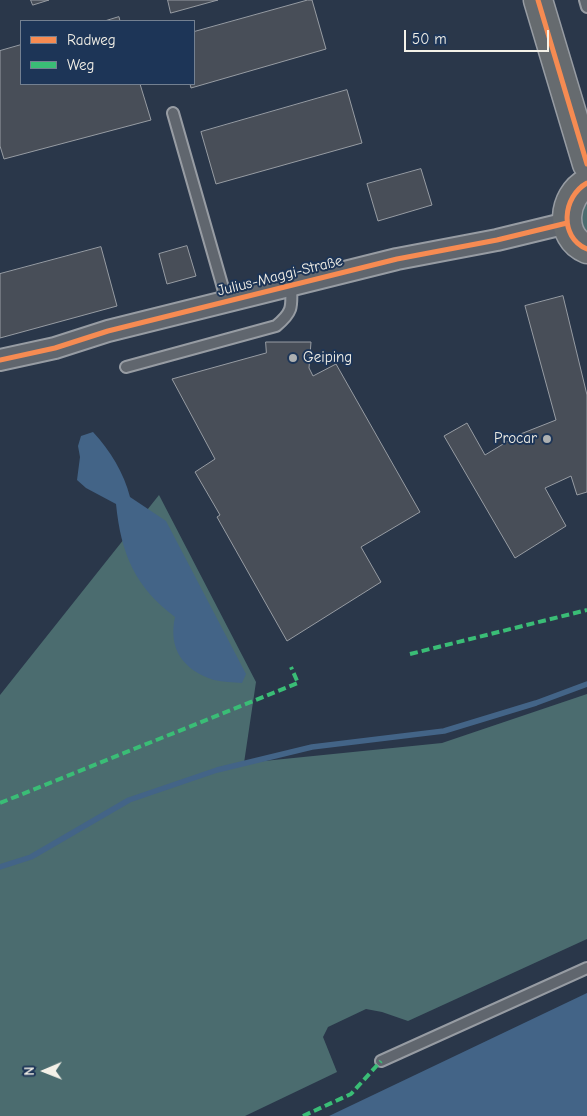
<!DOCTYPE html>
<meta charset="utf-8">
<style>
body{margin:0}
#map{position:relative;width:587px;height:1116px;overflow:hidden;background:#2a374a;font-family:"Comic Neue",sans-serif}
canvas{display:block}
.legend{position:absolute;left:20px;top:20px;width:175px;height:65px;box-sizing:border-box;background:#1d3557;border:1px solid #738091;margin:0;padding:6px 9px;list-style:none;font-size:15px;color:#f4f1e8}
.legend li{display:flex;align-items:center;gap:10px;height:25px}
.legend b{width:25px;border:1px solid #738091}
.north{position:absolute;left:20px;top:1046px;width:50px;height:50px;-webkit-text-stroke:4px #1d3557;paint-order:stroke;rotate:269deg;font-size:14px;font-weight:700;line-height:20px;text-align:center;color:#f4f1e8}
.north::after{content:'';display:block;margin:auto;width:18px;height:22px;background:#f4f1e8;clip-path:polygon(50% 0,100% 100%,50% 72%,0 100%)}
.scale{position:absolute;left:404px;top:30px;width:145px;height:22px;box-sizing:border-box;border:2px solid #f4f1e8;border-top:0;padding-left:6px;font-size:15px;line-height:18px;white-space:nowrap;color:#f4f1e8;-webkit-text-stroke:4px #1d3557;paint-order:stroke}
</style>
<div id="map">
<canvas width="587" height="1116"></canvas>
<ul class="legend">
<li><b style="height:6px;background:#f68b52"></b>Radweg</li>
<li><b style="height:6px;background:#3abd76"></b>Weg</li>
</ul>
<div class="north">N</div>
<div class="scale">50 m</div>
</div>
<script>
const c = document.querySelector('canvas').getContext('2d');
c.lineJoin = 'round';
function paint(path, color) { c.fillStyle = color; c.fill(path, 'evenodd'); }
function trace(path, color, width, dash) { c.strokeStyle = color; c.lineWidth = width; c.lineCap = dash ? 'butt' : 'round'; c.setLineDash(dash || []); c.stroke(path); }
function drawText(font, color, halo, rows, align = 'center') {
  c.font = font + ' "Comic Neue",sans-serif'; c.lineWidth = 4; c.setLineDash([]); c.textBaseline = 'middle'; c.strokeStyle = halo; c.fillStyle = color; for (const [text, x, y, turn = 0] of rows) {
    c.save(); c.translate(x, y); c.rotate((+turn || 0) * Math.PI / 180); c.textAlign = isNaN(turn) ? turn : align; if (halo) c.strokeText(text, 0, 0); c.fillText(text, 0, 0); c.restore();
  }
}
paint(new Path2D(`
 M587 196V234L579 224 583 199Z
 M159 495 256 682 244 763 442 743 587 694V939L408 1021 382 1012 366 1009 328 1027 323 1037 337 1072 245 1116H0V695Z`), '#4b6c6f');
paint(new Path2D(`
 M93 432C110 450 124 473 130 497L166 521 246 674 242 683C233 682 223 682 214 680 183 670 168 649 175 617 135 587 121 554 116 504L86 488 77 480 80 457 78 446 81 436Z
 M587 993V1116H329Z`), '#436487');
trace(new Path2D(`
 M0 867 31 857 129 800 217 770 312 747 444 731 536 703 587 684`), '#436487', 5.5);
const building = new Path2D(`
 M31 0H49L33 5Z
 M168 0H218L171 13Z
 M308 0H312L326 49 191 88 190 84H194V32Z
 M119 17 120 21H105Z
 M21 45V84H140L151 120 4 159 0 146V51Z
 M347 90 362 143 216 184 201 132Z
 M421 169 432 205 378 221 367 184Z
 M187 246 196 276 167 284 159 254Z
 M101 247 117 306 0 338V274Z
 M563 296 587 395V492L577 495 571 476 545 488 566 526 515 558 444 436 467 423 485 455 518 435 556 420 525 306Z
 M266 342H311L309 368 313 376 336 364 420 512 361 547 381 582 287 641 217 517 220 515 195 472 215 459 172 379 266 353Z`);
paint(building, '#484e58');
trace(building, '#979ca3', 1);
const lane = new Path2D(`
 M585 0 587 7
 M173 113 227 302
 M126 367 276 326C293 312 292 307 291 286
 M381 1061 587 968`);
const street = new Path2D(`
 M0 360 55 348 108 331 397 259 497 240 567 223`);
const primary = new Path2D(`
 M538 0 587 164
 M587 183C563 196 558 237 587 249`);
trace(lane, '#979ca3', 14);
trace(street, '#979ca3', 24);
trace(primary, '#979ca3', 31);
trace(lane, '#60666e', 10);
trace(street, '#60666e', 20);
trace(primary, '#666b6f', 28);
trace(new Path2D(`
 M410 654 587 610
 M0 803 298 683 291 667
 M303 1116 351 1094 381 1061`), '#3abd76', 4, [8, 4]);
trace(new Path2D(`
 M538 0 587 164
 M587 183C563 196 558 237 587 249
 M0 360 55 348 108 331 397 259 497 240 567 223`), '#f68b52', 5);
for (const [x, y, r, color] of [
 [293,358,5,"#adb0b1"],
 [547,439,5,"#adb0b1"]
]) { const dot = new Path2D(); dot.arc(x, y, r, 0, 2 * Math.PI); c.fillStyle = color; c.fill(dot); trace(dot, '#1d3557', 2); }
drawText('15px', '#f4f1e8', '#1d3557', [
 ["Julius-Maggi-Straße",280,276,-14]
]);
drawText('15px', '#f4f1e8', '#1d3557', [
 ["Geiping",303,358],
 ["Procar",537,439,"right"]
], 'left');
</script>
